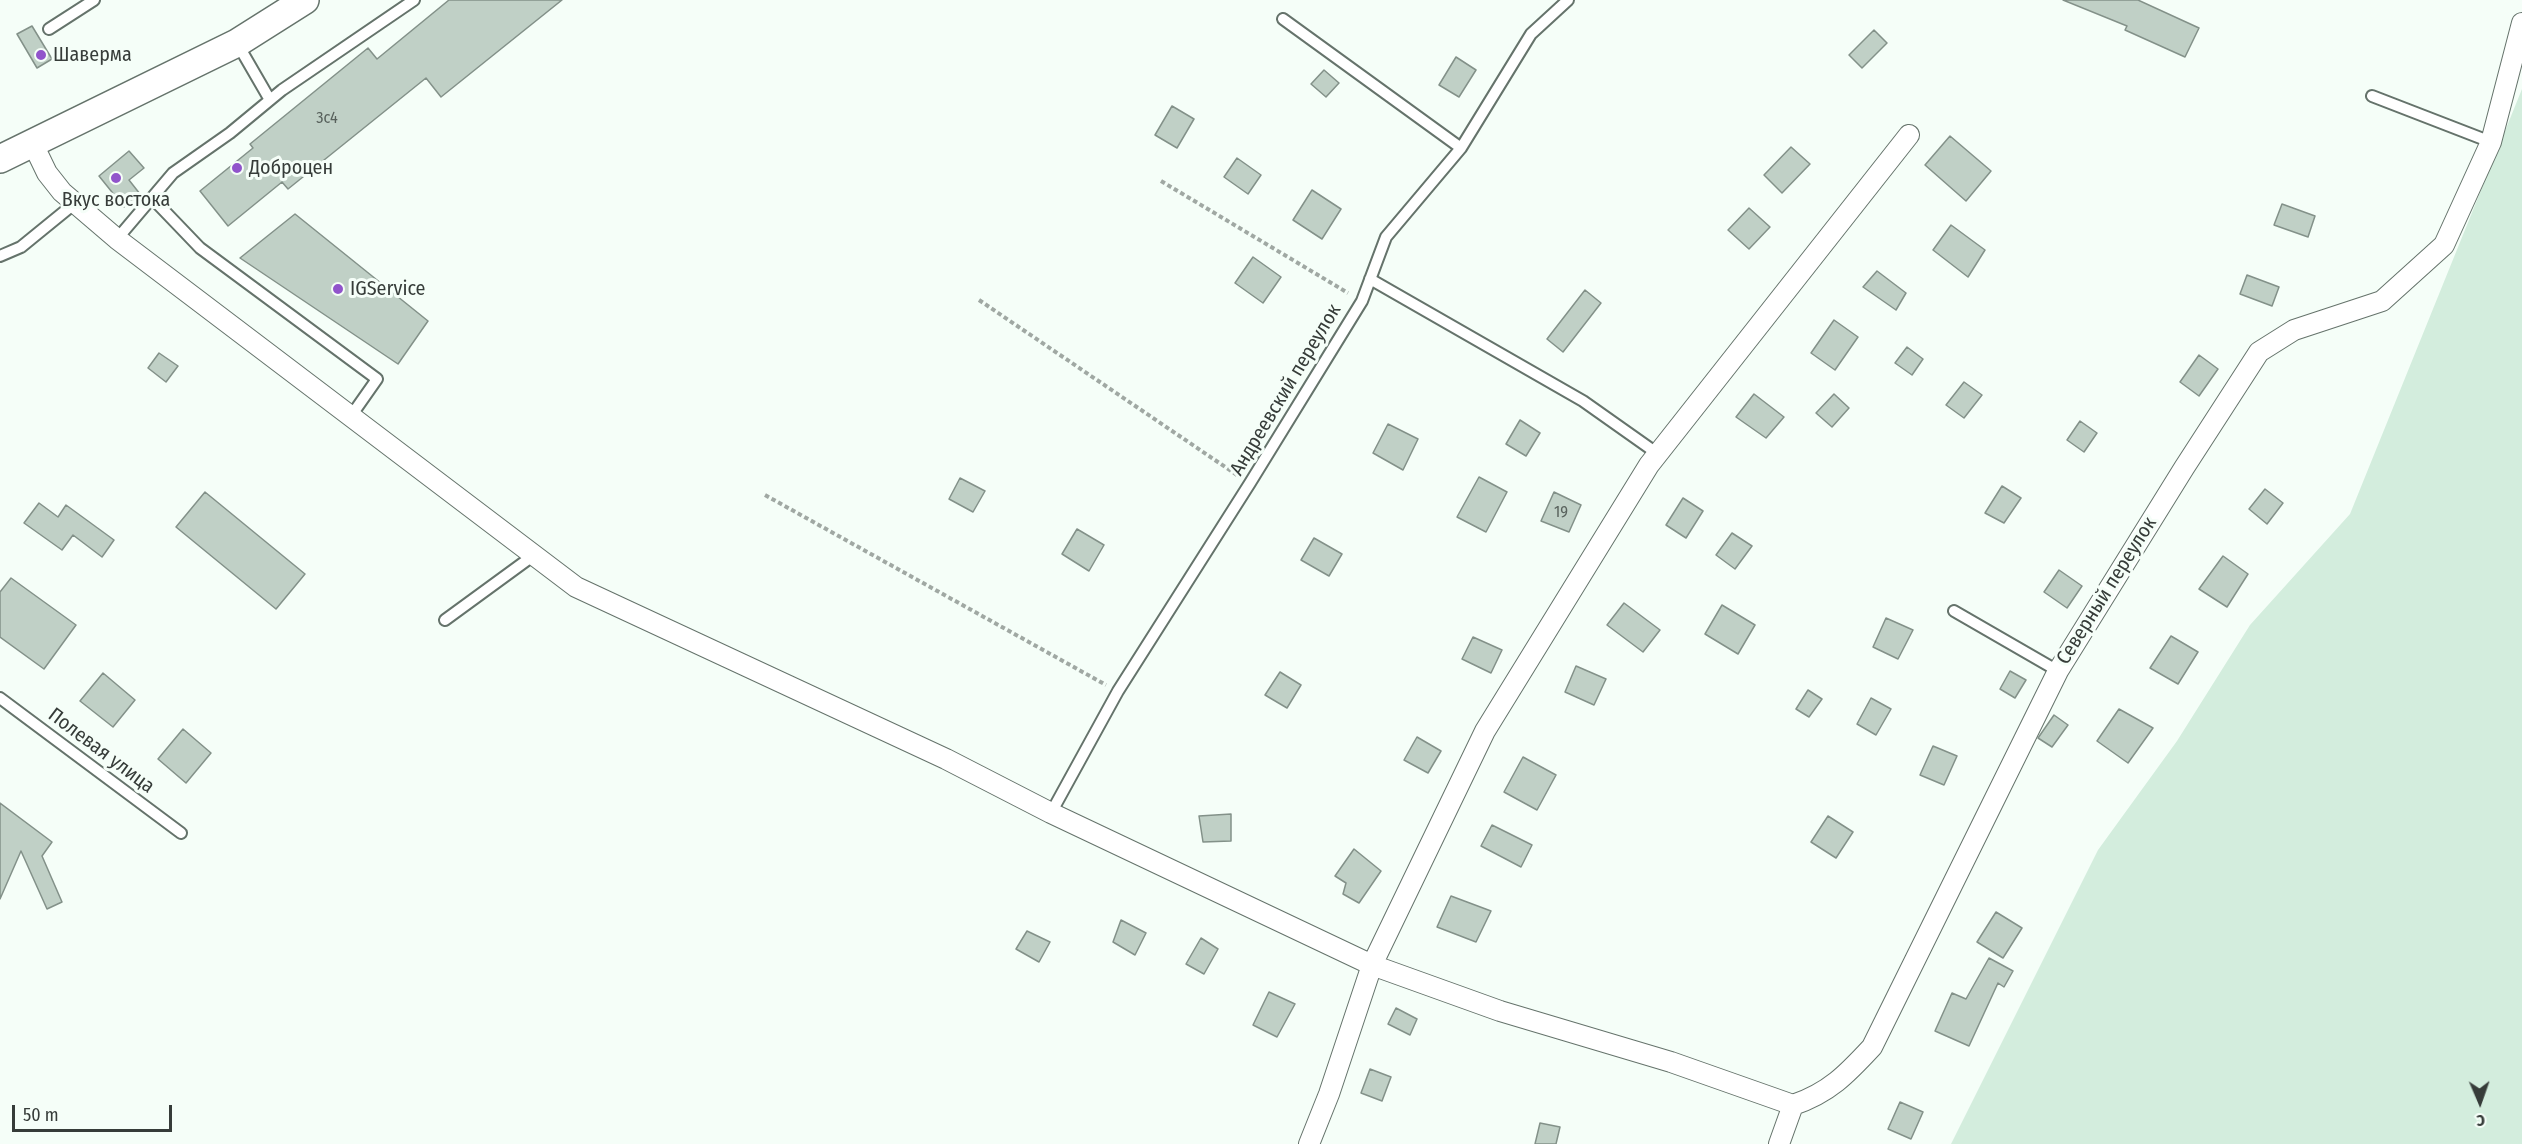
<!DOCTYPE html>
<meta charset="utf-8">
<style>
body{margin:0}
#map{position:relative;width:2522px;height:1144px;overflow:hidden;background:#f5fef8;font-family:"Fira Sans Condensed",sans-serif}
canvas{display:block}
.north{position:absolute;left:2450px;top:1072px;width:60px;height:60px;-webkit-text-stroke:4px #f5fef8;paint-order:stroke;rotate:178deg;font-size:16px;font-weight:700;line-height:24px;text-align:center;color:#363c39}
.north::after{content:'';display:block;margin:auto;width:21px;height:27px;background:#363c39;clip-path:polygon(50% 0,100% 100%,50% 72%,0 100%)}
.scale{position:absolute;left:12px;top:1105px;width:160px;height:27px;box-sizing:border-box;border:3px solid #363c39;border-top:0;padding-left:8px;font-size:18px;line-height:21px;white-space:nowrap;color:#363c39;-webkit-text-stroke:4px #f5fef8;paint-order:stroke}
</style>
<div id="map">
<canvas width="2522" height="1144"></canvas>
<div class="north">С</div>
<div class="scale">50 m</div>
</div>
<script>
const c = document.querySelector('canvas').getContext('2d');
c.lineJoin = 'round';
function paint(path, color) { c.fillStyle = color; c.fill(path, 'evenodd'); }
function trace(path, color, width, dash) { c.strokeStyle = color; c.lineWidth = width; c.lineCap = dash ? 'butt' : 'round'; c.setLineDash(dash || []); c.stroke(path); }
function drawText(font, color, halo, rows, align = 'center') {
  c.font = font + ' "Fira Sans Condensed",sans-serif'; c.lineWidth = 6; c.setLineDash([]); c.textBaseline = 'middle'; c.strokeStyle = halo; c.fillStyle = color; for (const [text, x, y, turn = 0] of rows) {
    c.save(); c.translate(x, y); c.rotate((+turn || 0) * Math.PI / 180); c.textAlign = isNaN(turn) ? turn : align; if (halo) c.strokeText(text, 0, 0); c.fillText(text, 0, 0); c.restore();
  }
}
paint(new Path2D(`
 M2522 89V1144H1951L2098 850 2177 741 2250 625 2350 514Z`), '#d3eddd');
const building = new Path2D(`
 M449 0H562L441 97 426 78 288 189 282 182 228 226 200 191 253 148 250 144 368 48 377 59Z
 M2063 0H2138L2199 28 2185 57 2125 30 2127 26Z
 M32 26 52 59 37 68 17 34Z
 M1874 30 1887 43 1862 68 1849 55Z
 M1456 57 1476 70 1459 97 1439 85Z
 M1324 70 1339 83 1326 97 1311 84Z
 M1172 106 1194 119 1177 148 1155 135Z
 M1950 136 1991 171 1966 201 1925 165Z
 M1791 147 1810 164 1782 193 1764 175Z
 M129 151 144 168 129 180 140 194 124 207 99 176Z
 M1237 158 1261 175 1248 194 1224 177Z
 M1312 190 1341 209 1322 239 1293 220Z
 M2282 204 2315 216 2308 237 2274 225Z
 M1749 208 1770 227 1749 249 1728 230Z
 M295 214 428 321 398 364 240 258Z
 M1951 225 1985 250 1968 277 1933 250Z
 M1253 257 1281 277 1263 303 1235 283Z
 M1877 271 1906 293 1896 310 1863 287Z
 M2247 275 2279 287 2272 306 2240 294Z
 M1585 290 1601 303 1563 352 1547 339Z
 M1834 320 1858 337 1835 370 1811 353Z
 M1907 347 1923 359 1912 375 1895 363Z
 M159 353 178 366 166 382 148 368Z
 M2199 355 2218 369 2199 396 2180 382Z
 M1964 382 1982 395 1964 418 1946 405Z
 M1754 394 1784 417 1766 438 1736 417Z
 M1834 394 1849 408 1832 427 1816 413Z
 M1520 420 1540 433 1526 456 1506 444Z
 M2080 421 2097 433 2084 452 2067 440Z
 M1388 424 1418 439 1403 470 1373 453Z
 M1479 477 1507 492 1486 532 1457 517Z
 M960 478 985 491 973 512 949 499Z
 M2002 486 2021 498 2004 523 1985 513Z
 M2265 489 2283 503 2267 524 2249 509Z
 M205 492 305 574 276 609 176 527Z
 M1554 492 1581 505 1569 532 1541 521Z
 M1683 498 1703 511 1686 538 1666 525Z
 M39 503 58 517 66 505 114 540 102 557 73 535 62 550 24 523Z
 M1077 529 1104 545 1089 571 1062 554Z
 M1732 533 1752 546 1735 569 1716 555Z
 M1314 538 1342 554 1329 576 1301 560Z
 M2223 556 2248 574 2227 607 2199 589Z
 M2059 570 2082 586 2067 608 2044 592Z
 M11 578 76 625 44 669 0 637V592Z
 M1624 603 1660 630 1643 652 1607 625Z
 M1722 605 1755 625 1738 654 1705 634Z
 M1886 618 1913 630 1898 659 1873 647Z
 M2171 636 2198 652 2178 684 2150 668Z
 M1473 637 1502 650 1491 673 1462 659Z
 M1576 666 1606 679 1594 705 1565 692Z
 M2010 671 2026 680 2015 698 2000 689Z
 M1280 672 1301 685 1287 708 1265 695Z
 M103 673 135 700 113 727 80 701Z
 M1808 690 1822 699 1809 717 1796 709Z
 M1871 698 1891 709 1876 735 1857 724Z
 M2119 709 2153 728 2128 763 2097 741Z
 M2054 715 2068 725 2052 747 2038 738Z
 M183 729 211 753 186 783 158 759Z
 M1417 737 1441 751 1428 773 1404 760Z
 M1933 746 1957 756 1944 785 1920 775Z
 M1523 757 1556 775 1537 810 1504 792Z
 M0 803 52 842 42 856 62 902 47 909 21 851 0 899Z
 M1231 814V841L1203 842 1199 816Z
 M1828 816 1853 832 1836 858 1811 842Z
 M1492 825 1532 845 1521 867 1481 846Z
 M1354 849 1381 871 1359 903 1343 894 1346 883 1335 876Z
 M1451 896 1491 911 1476 942 1437 927Z
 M1996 912 2022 928 2003 958 1977 942Z
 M1121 920 1146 933 1135 955 1113 942Z
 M1027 931 1050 942 1039 962 1016 949Z
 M1201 938 1218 949 1204 974 1186 964Z
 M1989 958 2013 971 2004 987 1998 983 1969 1046 1935 1031 1952 993 1966 999Z
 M1269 992 1295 1004 1277 1037 1253 1025Z
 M1396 1008 1417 1019 1410 1035 1388 1024Z
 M1370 1069 1391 1077 1382 1101 1361 1093Z
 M1900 1102 1923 1112 1911 1139 1888 1129Z
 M1540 1123 1560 1127 1556 1144H1535Z`);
paint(building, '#c0d0c6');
trace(building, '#839189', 1.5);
const lane = new Path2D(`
 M1283 19 1461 148
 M49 29 94 0
 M237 43 270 100
 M2372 96 2491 142
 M152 198 200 248 377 379 351 416
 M117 239 173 173 230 133 282 90 414 0
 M0 256 21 247 75 203
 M1370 279 1583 401 1658 454
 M1954 611 2058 671
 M445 620 534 555
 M0 698 181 833
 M1051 813 1118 691 1250 483 1362 301 1386 237 1461 148 1531 34 1568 0`);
const street = new Path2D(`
 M33 144 47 173 62 192 117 239 576 587 946 759 1051 813 1372 965 1500 1011 1671 1062 1793 1105
 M1793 1105C1829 1093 1847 1074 1872 1047L2058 671 2184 468 2259 352 2294 330 2382 301 2444 245 2491 142 2522 23
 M1309 1144 1329 1094 1372 965 1485 731 1649 465 1909 135
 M1779 1144 1793 1105`);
const secondary = new Path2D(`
 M0 159 237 43 305 0`);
trace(lane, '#65736b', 14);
trace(street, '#65736b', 22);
trace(secondary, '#65736b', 30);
trace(new Path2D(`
 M1161 181 1348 293
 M979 300 1237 475
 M765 495 1106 685`), '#a0a8a3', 4, [4.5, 3]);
trace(lane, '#fff', 10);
trace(street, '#fff', 20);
trace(secondary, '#fff', 27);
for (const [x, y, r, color] of [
 [41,55,6,"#9154cb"],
 [237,168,6,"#9154cb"],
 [116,178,6,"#9154cb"],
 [338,289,6,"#9154cb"]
]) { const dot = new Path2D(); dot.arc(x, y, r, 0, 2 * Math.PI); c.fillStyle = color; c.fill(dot); trace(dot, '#f5fef8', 2); }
drawText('16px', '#58615c', null, [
 ["3c4",327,119],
 ["19",1561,513]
]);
drawText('20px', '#363c39', '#f5fef8', [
 ["Шаверма",53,55],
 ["Доброцен",249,168],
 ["Вкус востока",116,200,"center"],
 ["IGService",350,289]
], 'left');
drawText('20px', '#363c39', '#f5fef8', [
 ["Андреевский переулок",1286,390,-59],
 ["Северный переулок",2107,591,-58],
 ["Полевая улица",101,751,37]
]);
</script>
